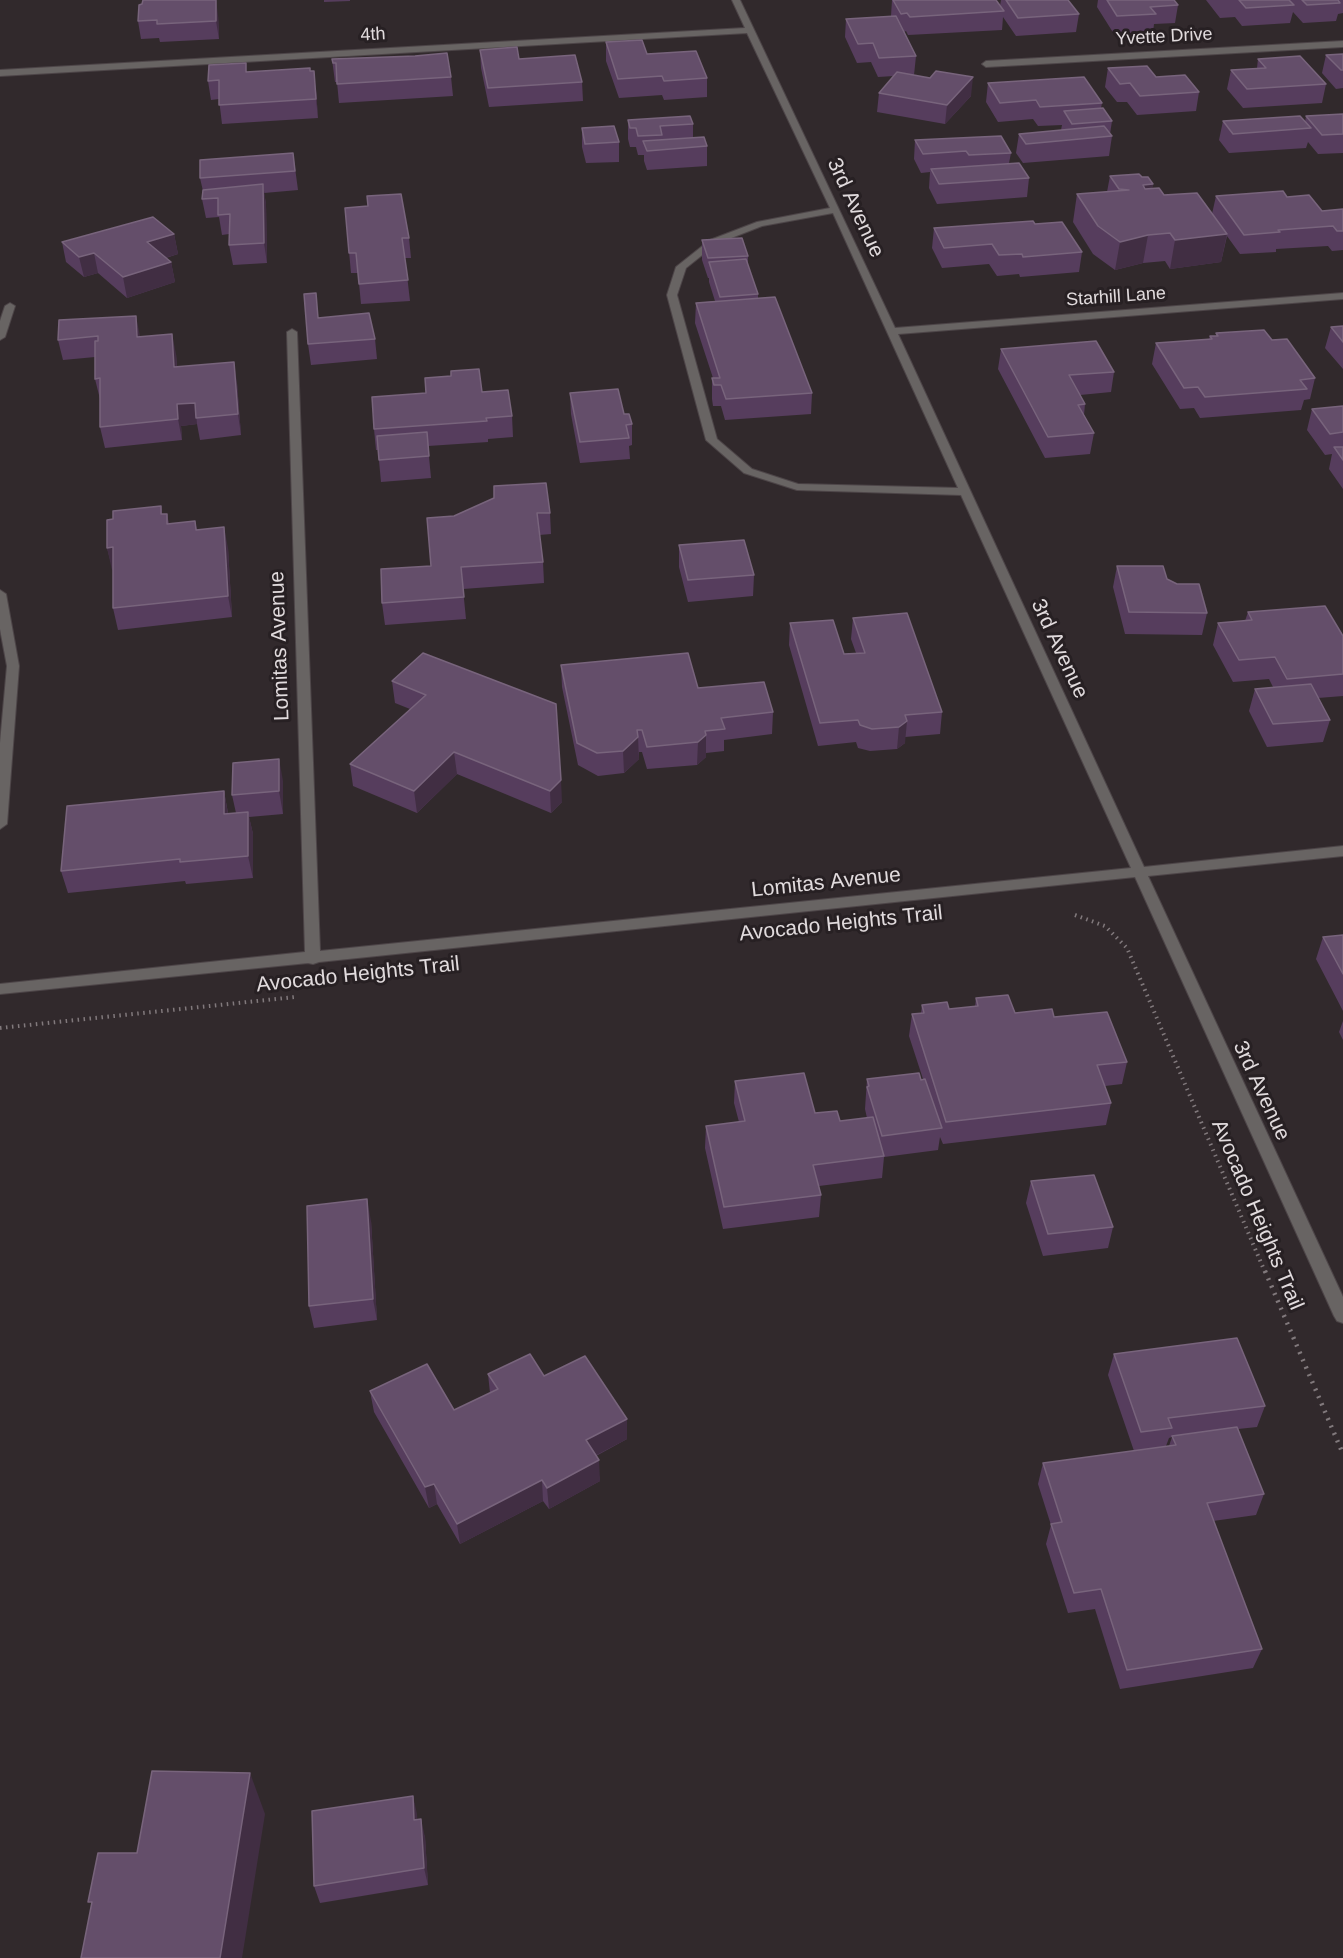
<!DOCTYPE html>
<style>
body{margin:0}
canvas{display:block;background:#31292c}
</style>
<canvas width="1343" height="1958"></canvas>
<script>
const c = document.querySelector('canvas').getContext('2d');
c.lineJoin = 'round';
function trace(path, color, width, dash) { c.strokeStyle = color; c.lineWidth = width; c.lineCap = dash ? 'butt' : 'round'; c.setLineDash(dash || []); c.stroke(path); }
function paint(path, color) { c.fillStyle = color; c.fill(path, 'evenodd'); }
function drawText(font, color, halo, rows, align = 'center') {
  c.font = font + ' Helvetica,sans-serif'; c.lineWidth = 6; c.setLineDash([]); c.textBaseline = 'middle'; c.strokeStyle = halo; c.fillStyle = color; for (const [text, x, y, turn = 0] of rows) {
    c.save(); c.translate(x, y); c.rotate((+turn || 0) * Math.PI / 180); c.textAlign = isNaN(turn) ? turn : align; if (halo) c.strokeText(text, 0, 0); c.fillText(text, 0, 0); c.restore();
  }
}
const minor = new Path2D(`
 M732 0H740L895 328 1343 293V299L898 334 1144 867 1343 846V856L1148 876 1343 1297V1323L1337 1321 1334 1316 1135 877 319 962 313 964 308 963 0 994V984L305 952 287 332 292 329 297 332 320 951 1131 868 961 495 797 490 744 473 706 440 667 295 676 267 710 240 757 222 830 208 747 33 0 76V70L745 28ZM833 213 958 488 798 484 752 469 717 439 677 295 686 268 716 244 762 226Z
 M1343 41V47L986 67 982 64 986 61Z
 M10 303 15 306 5 337 0 340V321L5 306Z
 M0 590 6 594 19 666 7 824 0 829V743L7 666 0 629Z`);
trace(minor, '#4d4548', 2);
trace(new Path2D(`
 M1075 915 1105 926 1127 948 1265 1272
 M0 1028 295 997`), '#81797c', 4, [1.5, 4.5]);
trace(new Path2D(`
 M1265 1271 1343 1454`), '#81797c', 4.5, [2, 6]);
paint(minor, '#686463');
paint(new Path2D(`
 M324 0H350V1L324 2Z
 M892 0H996L1000 6 1001 0H1068L1079 14 1076 32 1016 36 1003 17 1002 30 908 35 906 31 904 32 916 56 914 75 971 96 945 124 877 112 879 93 894 76 878 77 871 62 857 63 845 37 846 19 891 16Z
 M1098 0H1174L1178 5 1175 23 1154 24 1153 32 1114 34 1097 7Z
 M1206 0H1343V13L1338 14 1336 21 1303 23 1293 12 1290 23 1242 26 1235 17 1220 18Z
 M218 15 219 39 160 42 159 38 141 39 138 21Z
 M606 42 707 78V97L664 100 662 95 619 98 606 61Z
 M480 50 519 59 582 82 583 101 489 107 481 68Z
 M1343 54V88L1336 89 1322 73 1326 55Z
 M332 59 451 77 453 96 339 103 337 82H335Z
 M1258 59 1326 84 1322 103 1243 108 1227 89 1231 70 1257 68Z
 M1108 68 1156 77 1199 92 1196 111 1137 115 1127 102H1117L1105 87Z
 M310 71 316 90 318 118 222 124 219 99 211 100 208 81 248 72Z
 M988 83 1102 103 1101 108 1112 121 1110 134 1112 136 1109 156 1023 163 1016 153 1019 134 1061 130 1062 125 1038 126 1033 119 998 122 986 102Z
 M1343 114V153L1318 154 1308 142 1306 148 1229 153 1219 140 1223 121 1305 122 1306 116Z
 M628 120 693 124V138L707 146V166L647 170 644 161V155H638L636 147H630L628 139Z
 M582 128 619 142V162L586 163 582 147Z
 M915 140 1011 153 1009 163 1029 178 1027 197 937 204 929 188 930 172 921 173 914 159Z
 M293 153 298 190 264 193 266 204 267 263 233 265 229 245V234L222 235 219 217 206 218 202 199 203 191 200 178Z
 M1110 176 1142 177 1153 184 1152 188 1164 195 1212 214 1216 196 1287 197 1322 211 1343 209V250L1332 251 1328 246 1276 249V252L1240 254 1227 236 1221 262 1170 269 1165 261 1143 263 1115 270 1093 254 1073 222 1077 194 1107 192Z
 M345 208 409 238 411 258H405L410 301 361 304 358 273H351Z
 M1035 224 1082 252 1079 272 1020 277 1019 274 997 276 989 264 942 268 932 248 934 228Z
 M174 234 178 254 166 258 171 262 175 282 127 298 98 273 84 277 66 262 62 242Z
 M702 240 748 256V265L758 294V298L812 393 811 414 725 420 721 406H713L712 399V378H713L695 323 696 303 715 301 709 282V278H708L702 260Z
 M319 318 375 339 377 359 311 365 308 344Z
 M59 320 141 337 176 354 177 367 237 383 241 435 200 440 197 424 181 426 182 440 105 448 100 427V399L95 379V357L63 360 58 340Z
 M1343 326V369L1325 348 1331 327Z
 M1216 333 1272 340 1315 378 1310 399 1304 400 1301 410 1200 418 1194 408 1180 409 1152 364 1156 343 1209 339 1210 336H1216Z
 M1001 349 1114 372 1111 392 1080 395 1085 404 1084 415 1094 433 1090 454 1045 458 998 369Z
 M482 392 512 416 513 437 488 439V442L428 446 431 478 381 482 378 450H376L374 429Z
 M570 393 624 414 632 424V445L629 446 630 459 580 463 571 414Z
 M1343 406V489L1329 469 1332 454 1325 455 1307 430 1312 409Z
 M161 506 162 514H167L169 524 195 521 197 530 228 548 232 617 118 630 113 608V570L107 548 113 519Z
 M550 513 551 534 539 535 543 562 544 583 463 589 466 619 385 625 382 603 431 566 427 518Z
 M679 545 754 575 753 596 688 602 679 567Z
 M1117 566 1167 579 1207 613 1202 635 1125 634 1113 587Z
 M1248 612 1343 636V696L1318 698 1330 720 1323 742 1267 747 1249 711 1255 689 1273 687 1269 679 1233 682 1213 645 1218 623 1245 621Z
 M853 618 942 712 940 734 905 737V743L897 749 870 751 858 748 856 742 818 746 789 645 790 623 844 654 856 653 851 639Z
 M423 653 562 802 551 813 457 774 417 813 353 786 350 764 410 709 395 703 392 681Z
 M561 665 698 688 773 712 772 734 724 740V751L706 753V757L697 765 647 769 642 752H639V759L624 773 598 776 578 765 562 687Z
 M283 781V814L249 817 253 834V878L186 884 185 881 68 893 61 871 224 791 228 813H236L232 795Z
 M1343 935V1011L1316 959 1323 937Z
 M976 998 1015 1013 1054 1017 1127 1062 1122 1084 1105 1086 1111 1103 1106 1125 943 1144 940 1137 938 1150 884 1157 882 1178 819 1186 821 1195 819 1217 723 1229 705 1148 706 1126 739 1122 734 1103 735 1081 815 1113 840 1121 867 1118 865 1109 867 1079H923L909 1036 912 1014 921 1013 922 1005 949 1009 975 1007Z
 M1343 1021V1040L1339 1032Z
 M1031 1181 1113 1227 1108 1248 1043 1256 1026 1203Z
 M371 1221 377 1320 314 1328 309 1306Z
 M1114 1354 1265 1406 1257 1427 1238 1429 1264 1494 1256 1515 1213 1521 1262 1649 1253 1668 1120 1689 1095 1609 1068 1613 1046 1544 1051 1525 1038 1484 1043 1463 1134 1451 1108 1375ZM1172 1437 1169 1446H1166L1169 1438Z
 M488 1374 544 1376 627 1439 596 1456 600 1481 549 1509 543 1501 460 1544 437 1504 429 1508 374 1412 370 1391 454 1410 490 1393Z
 M413 1796 417 1820 425 1837 428 1885 320 1903 314 1886Z`), '#563d5d');
paint(new Path2D(`
 M216 0 218 15 219 39 216 21Z
 M314 71 316 90 318 118 316 99Z
 M973 77 971 96 945 124 947 105Z
 M263 184 266 204 267 263 264 243Z
 M1153 184 1148 212 1143 185Z
 M174 234 178 254 151 262 147 242Z
 M1227 234 1221 262 1170 269 1175 240Z
 M1148 235 1143 263 1115 270 1120 242Z
 M94 253 98 273 84 277 79 257Z
 M171 262 175 282 127 298 123 277Z
 M136 316 140 336 141 358 137 337Z
 M172 334 176 354 178 388 174 367Z
 M234 362 237 383 241 435 238 414Z
 M195 403 197 424 181 426 182 440 178 419 177 404Z
 M224 527 228 548 232 617 228 596Z
 M113 547 118 569 112 570 107 548Z
 M907 721 905 743 897 749 899 727Z
 M706 735V757L697 765 698 742Z
 M638 737 639 759 624 773 623 751Z
 M454 752 457 774 417 813 414 791Z
 M279 759 283 781V814L279 791Z
 M561 780 562 802 551 813 550 791Z
 M224 791 228 814H224Z
 M248 812 253 834V878L248 856Z
 M367 1199 371 1221 377 1320 373 1299Z
 M627 1419V1439L587 1460 586 1440Z
 M599 1460 600 1481 549 1509 547 1488Z
 M542 1480 543 1501 460 1544 457 1524Z
 M434 1484 437 1504 429 1508 425 1487Z
 M250 1773 265 1814 242 1958H220Z
 M413 1796 417 1814 418 1838 414 1820Z
 M421 1819 425 1837 428 1885 424 1868Z`), '#412e43');
const building = new Path2D(`
 M143 0H216V21L157 24V20L138 21 139 5 142 4Z
 M893 0H996L1004 11 910 17 907 13 901 14Z
 M1006 0H1068L1079 14 1018 18Z
 M1107 0H1174L1178 5 1150 7 1156 14 1117 16Z
 M1239 0H1289L1294 5 1246 8Z
 M1302 0H1338L1340 3 1307 5Z
 M896 16 916 56 879 58 873 43 858 44 846 19Z
 M642 40 647 54 696 51 707 78 664 81 662 76 618 79 606 42Z
 M517 47 519 59 575 55 582 82 488 88 480 50Z
 M447 53 451 77 337 84 336 63H333L332 59 415 56Z
 M1343 54V70H1341L1326 55Z
 M1300 56 1326 84 1247 89 1231 70 1266 68 1258 59Z
 M246 63V72L310 68V71H314L316 99 219 105V80L208 81 209 65Z
 M1147 66 1156 77 1185 75 1199 92 1140 96 1130 83 1120 84 1108 68Z
 M936 71 973 77 947 105 879 93 897 72 930 78Z
 M1084 77 1102 103 1040 107 1036 100 1000 103 988 83Z
 M1103 108 1112 121 1072 124 1064 111Z
 M1343 114V134L1322 135 1306 116Z
 M690 116 693 124 660 126 662 135 638 136 636 128H630L628 120Z
 M1300 116 1311 128 1233 134 1223 121Z
 M614 126 619 142 585 144 582 128Z
 M1104 126 1112 136 1026 144 1019 134Z
 M1001 136 1011 153 969 155 966 151 923 154 915 140Z
 M704 137 707 146 647 151 643 141Z
 M293 153 295 171 200 178V160Z
 M1019 163 1029 178 939 184 931 169Z
 M1139 174 1142 177H1148L1153 184 1143 185 1145 189 1159 188 1164 195 1197 193 1227 234 1175 240 1170 233 1148 235 1120 242 1098 226 1077 194 1129 190 1119 189 1110 176Z
 M263 184 264 243 229 245 230 214 218 215V198L202 199 203 190Z
 M1283 191 1287 197 1309 195 1322 211 1343 209V231H1337L1333 226 1278 230 1280 232 1244 235 1216 196Z
 M401 194 409 238H402L408 280 359 284 356 253H349L345 208 368 206 367 196Z
 M153 217 174 234 147 242 171 262 123 277 94 253 79 257 62 242Z
 M1033 221 1035 224 1062 222 1082 252 1023 257 1022 254 999 255 992 244 944 248 934 228Z
 M742 238 748 256 708 258 702 240Z
 M746 259 758 294 720 297 709 262Z
 M316 293 318 318 369 313 375 339 308 344 304 294Z
 M775 297 812 393 726 399 721 385H714L712 378H720L696 303Z
 M136 316 137 337 172 334 174 367 234 362 238 414 196 418 195 403 177 404 178 419 100 427V378L95 379V341H98V336L58 340 59 320Z
 M1343 326V342L1331 327Z
 M1264 330 1272 340 1287 339 1315 378 1300 380 1307 389 1205 397 1198 387 1184 388 1156 343 1212 339 1210 336H1218L1216 333Z
 M1096 341 1114 372 1069 375 1085 404 1078 405 1094 433 1048 437 1001 349Z
 M479 369 482 392 508 390 512 416 486 418 487 421 374 429 372 397 426 393 425 378 451 376V371Z
 M618 389 624 414H629L632 424 626 425 629 438 580 442 570 393Z
 M1343 406V432L1330 434 1312 409Z
 M427 432 429 456 379 460 377 436Z
 M1334 447H1343V460Z
 M546 483 550 513H537L543 562 461 567 464 597 382 603 381 569 431 566 427 518 454 516 494 498V486Z
 M161 506V514H167V524L195 521 196 530 224 527 228 596 113 608V547L107 548V520L113 519V511Z
 M744 540 754 575 688 580 679 545Z
 M1117 566H1163L1167 579 1177 584H1199L1207 613 1129 612Z
 M1325 606 1343 636V674L1287 679 1275 657 1239 660 1218 623 1252 620 1248 612Z
 M907 613 942 712 905 715 907 721 899 727 872 729 860 725 858 720 820 723 790 623 833 620 844 654 865 653 853 618Z
 M423 653 556 704 561 780 550 791 454 752 414 791 350 764 426 695 392 681Z
 M688 653 698 688 764 682 773 712 721 718 725 729 705 731 706 735 698 742 647 747 642 730H637L638 737 623 751 597 753 577 743 561 665Z
 M1311 684 1330 720 1273 724 1255 689Z
 M279 759V791L232 795 233 763Z
 M224 791V814L248 812V856L180 862V859L61 871 67 806Z
 M1343 935V974L1323 937Z
 M1008 995 1015 1013 1052 1009 1054 1017 1107 1012 1127 1062 1097 1065 1111 1103 946 1122 912 1014 924 1013 922 1005 947 1002 949 1009 978 1006 976 998Z
 M804 1073 815 1113 837 1111 840 1121 873 1117 884 1156 813 1165 821 1195 724 1207 706 1126 745 1121 735 1081Z
 M919 1073 921 1080 925 1079 942 1128 882 1136 867 1087 869 1086 867 1079Z
 M1094 1175 1113 1227 1048 1234 1031 1181Z
 M367 1199 373 1299 309 1306 307 1206Z
 M1237 1338 1265 1406 1168 1418 1172 1428 1141 1432 1114 1354Z
 M530 1354 544 1376 585 1356 627 1419 586 1440 599 1460 547 1488 542 1480 457 1524 434 1484 425 1487 370 1391 427 1364 454 1410 498 1389 488 1374Z
 M1237 1427 1264 1494 1207 1503 1262 1649 1127 1670 1101 1589 1074 1593 1051 1524 1062 1522 1043 1463 1176 1445 1172 1436Z
 M152 1771 250 1773 220 1958H81L92 1902H88L98 1853H137Z
 M413 1796 414 1820 421 1819 424 1868 314 1886 312 1811Z`);
paint(building, '#644e6a');
trace(building, '#78647c', 1.5);
drawText('18px', '#e1dbdd', '#272023', [
 ["4th",373,35,-3],
 ["Yvette Drive",1164,37,-3],
 ["Starhill Lane",1116,297,-4]
]);
drawText('21px', '#e1dbdd', '#272023', [
 ["3rd Avenue",855,208,65],
 ["Lomitas Avenue",280,646,-92],
 ["3rd Avenue",1059,649,65],
 ["Lomitas Avenue",826,883,-6],
 ["Avocado Heights Trail",841,924,-6],
 ["Avocado Heights Trail",358,975,-6],
 ["3rd Avenue",1261,1091,65],
 ["Avocado Heights Trail",1257,1215,67]
]);
</script>
